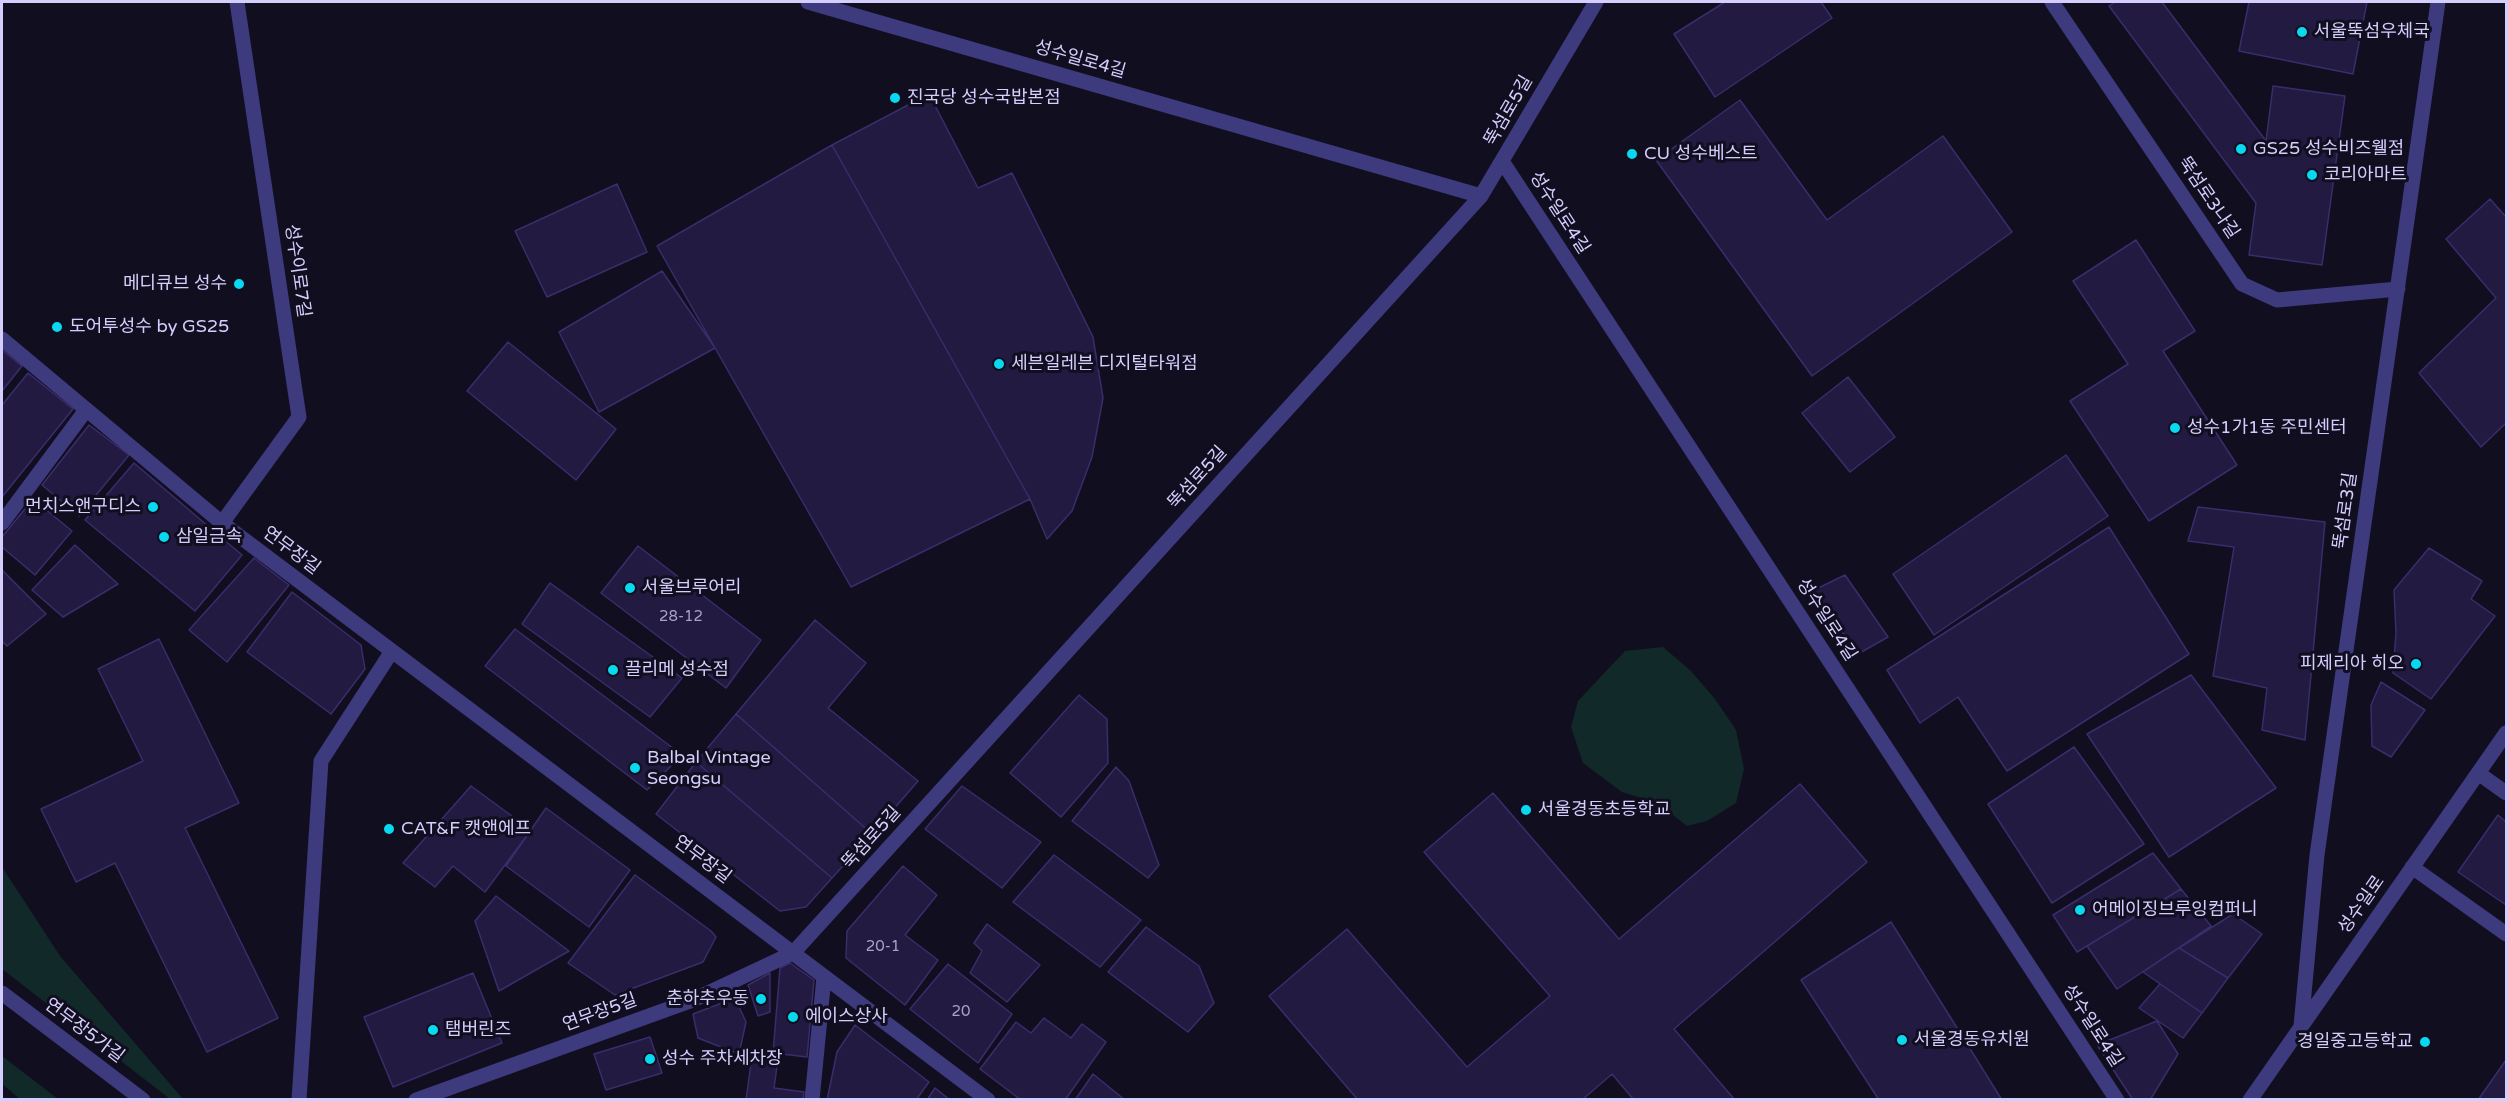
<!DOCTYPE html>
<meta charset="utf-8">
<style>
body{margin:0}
#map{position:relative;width:2508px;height:1101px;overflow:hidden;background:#110e20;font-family:"Varela Round",sans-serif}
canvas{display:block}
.frame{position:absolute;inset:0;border:3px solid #d4cefd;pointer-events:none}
</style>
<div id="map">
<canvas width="2508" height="1101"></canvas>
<div class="frame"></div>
</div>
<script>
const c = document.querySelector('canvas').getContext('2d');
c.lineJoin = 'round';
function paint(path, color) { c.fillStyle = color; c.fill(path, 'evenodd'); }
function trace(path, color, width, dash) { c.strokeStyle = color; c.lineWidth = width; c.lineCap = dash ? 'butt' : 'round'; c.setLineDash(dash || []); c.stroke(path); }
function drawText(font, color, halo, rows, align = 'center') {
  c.font = font + ' "Varela Round","Noto Sans KR",sans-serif'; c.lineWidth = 6; c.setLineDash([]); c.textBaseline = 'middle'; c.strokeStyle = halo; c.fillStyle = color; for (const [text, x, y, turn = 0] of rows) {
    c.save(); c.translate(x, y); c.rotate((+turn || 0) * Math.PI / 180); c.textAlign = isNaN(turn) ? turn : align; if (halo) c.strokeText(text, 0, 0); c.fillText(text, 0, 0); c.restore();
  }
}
paint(new Path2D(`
 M1663 647 1691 671 1715 699 1736 730 1744 769 1736 803 1707 821 1687 826 1658 803 1622 792 1583 763 1571 727 1578 701 1625 651Z
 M2 867 60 956 183 1099H170L2 969Z
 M2 1056 58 1099H20L2 1084Z`), '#112a29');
const building = new Path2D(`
 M1725 2H1821L1832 18 1715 97 1674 34Z
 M2115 2H2162L2266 141 2273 86 2345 96 2322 265 2249 255 2256 203 2109 6Z
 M2249 2H2367L2353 74 2239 51Z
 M929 94 978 188 1012 173 1093 337 1103 398 1092 457 1072 511 1047 539 1030 499 832 145Z
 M1740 100 1827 220 1943 136 2012 232 1812 376 1656 160Z
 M832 145 1030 499 851 587 657 246Z
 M617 184 647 252 547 297 515 231Z
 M2490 199 2506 217V423L2481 447 2419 373 2496 298 2446 239Z
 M2136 240 2195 331 2163 351 2237 465 2149 521 2070 401 2128 364 2073 281Z
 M662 271 715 348 599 412 559 332Z
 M508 342 616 429 576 480 467 391Z
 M2 350 22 366 2 391Z
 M28 373 73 409 2 497V405Z
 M1848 377 1895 437 1850 472 1802 413Z
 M89 425 129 455 79 516 42 485Z
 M2066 455 2108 516 1934 635 1893 574Z
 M134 463 242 555 195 611 85 520Z
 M33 499 72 531 35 575 2 547V537Z
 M2198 507 2325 522 2305 740 2262 730 2267 688 2213 676 2234 547 2188 541Z
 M2109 527 2189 654 2007 771 1958 697 1920 723 1887 670Z
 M75 545 118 584 63 617 32 590Z
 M638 546 761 640 726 688 601 593Z
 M2429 548 2482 581 2471 599 2495 616 2431 699 2393 673 2396 633 2394 590Z
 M254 558 289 585 227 662 189 630Z
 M2 570 46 614 7 646 2 641Z
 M1845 575 1888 637 1858 654 1812 591Z
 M550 583 682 678 650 717 522 624Z
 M292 592 361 645 365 669 331 714 247 652Z
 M815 620 866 663 828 708 918 781 872 834 736 714Z
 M515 629 682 755 647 790 485 666Z
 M159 639 239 803 185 828 278 1018 207 1052 115 863 76 882 41 809 143 761 98 669Z
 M2191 675 2276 788 2169 857 2087 734Z
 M2381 682 2425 710 2391 757 2372 746 2371 705Z
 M1079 695 1107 719 1108 763 1061 817 1010 773Z
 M736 714 872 834 832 878 696 762Z
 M2074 747 2144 844 2052 903 1988 804Z
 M696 762 832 878 806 907 780 911 656 814Z
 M1116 767 1129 781 1159 865 1148 878 1072 821Z
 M1800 784 1867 862 1674 1029 1735 1100H1634L1612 1074 1582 1100H1358L1269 996 1347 929 1467 1067 1550 996 1424 852 1493 793 1619 939Z
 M471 786 531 830 485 892 453 866 435 887 403 863Z
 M962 786 1041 842 1002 888 925 829Z
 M546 808 630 870 589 927 506 866Z
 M2498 815 2506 822V905L2458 872Z
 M2153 853 2181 889 2077 952 2053 915Z
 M1054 855 1141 920 1100 967 1013 902Z
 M903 866 937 895 905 935 938 960 905 1005 846 958 847 931Z
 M635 875 711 931 716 937 703 962 615 995 568 963Z
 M2181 889 2211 926 2117 989 2087 946Z
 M496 896 569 951 499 991 475 921Z
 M2233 914 2262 934 2228 978 2179 948Z
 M1891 922 2002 1100H1879L1801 980Z
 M987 924 1040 965 1007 1002 970 973 982 951 974 943Z
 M1146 927 1199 966 1214 1003 1188 1032 1108 972Z
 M2179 948 2228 978 2202 1013 2143 972Z
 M790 963 814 980 807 1057 773 1053 780 968Z
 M948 964 1012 1014 978 1063 910 1009Z
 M473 973 502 1043 393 1087 364 1017Z
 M770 973V1012L758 1016 748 985Z
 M2160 984 2202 1013 2183 1038 2139 1008Z
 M735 998 746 1022 739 1054 698 1038 693 1014Z
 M1044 1018 1071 1038 1082 1024 1106 1042 1065 1100H1021L980 1069 1016 1022 1031 1033Z
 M2157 1021 2178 1054 2150 1100H2133L2097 1045Z
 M855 1025 929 1082 916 1100H827L837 1052Z
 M650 1037 662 1073 606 1090 594 1054Z
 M752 1056 778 1059 774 1088 804 1092 803 1100H746Z
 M2506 1060V1100H2478Z
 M1093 1074 1125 1100H1075Z
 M935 1088 950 1100H927Z`);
paint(building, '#221a40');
trace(building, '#3a2d6c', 1.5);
trace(new Path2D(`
 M808 2 1481 196
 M2052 2 2242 284 2277 300 2398 289
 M1502 161 2117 1100
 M2 339 222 523 988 1100
 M2 523 86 410
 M222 523 299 417 237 2
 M2478 773 2506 793
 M2412 867 2506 934
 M2 993 143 1100
 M2301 1026 2317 855 2438 2
 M299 1100 321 761 392 651
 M416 1100 693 1000 793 953 1481 196 1596 2
 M812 1100 824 977
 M2250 1100 2506 733`), '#3d3a7e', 15);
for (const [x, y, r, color] of [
 [2302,32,6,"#08d8f0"],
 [895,98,6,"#08d8f0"],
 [2241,149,6,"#08d8f0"],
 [1632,154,6,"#08d8f0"],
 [2312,175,6,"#08d8f0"],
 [239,284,6,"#08d8f0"],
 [57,327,6,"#08d8f0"],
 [999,364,6,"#08d8f0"],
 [2175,428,6,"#08d8f0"],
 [153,507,6,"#08d8f0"],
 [164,537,6,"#08d8f0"],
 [630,588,6,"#08d8f0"],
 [2416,664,6,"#08d8f0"],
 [613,670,6,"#08d8f0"],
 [635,768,6,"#08d8f0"],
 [1526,810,6,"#08d8f0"],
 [389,829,6,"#08d8f0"],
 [2080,910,6,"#08d8f0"],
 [761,999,6,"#08d8f0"],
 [793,1017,6,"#08d8f0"],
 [433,1030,6,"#08d8f0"],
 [1902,1040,6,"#08d8f0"],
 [2425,1042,6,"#08d8f0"],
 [650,1059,6,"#08d8f0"]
]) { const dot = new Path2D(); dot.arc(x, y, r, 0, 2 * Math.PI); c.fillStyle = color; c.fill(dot); trace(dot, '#110e20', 2); }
drawText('15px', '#a8a1ce', null, [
 ["28-12",681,617],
 ["20-1",883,947],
 ["20",961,1012]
]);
drawText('18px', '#d4cefd', '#110e20', [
 ["서울뚝섬우체국",2314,32],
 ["진국당 성수국밥본점",907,98],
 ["GS25 성수비즈웰점",2253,149],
 ["CU 성수베스트",1644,154],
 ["코리아마트",2324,175],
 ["메디큐브 성수",227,284,"right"],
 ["도어투성수 by GS25",69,327],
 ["세븐일레븐 디지털타워점",1011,364],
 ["성수1가1동 주민센터",2187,428],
 ["먼치스앤구디스",141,507,"right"],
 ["삼일금속",176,537],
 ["서울브루어리",642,588],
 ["피제리아 히오",2404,664,"right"],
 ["끌리메 성수점",625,670],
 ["Balbal Vintage",647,758],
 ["Seongsu",647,779],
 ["서울경동초등학교",1538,810],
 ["CAT&F 캣앤에프",401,829],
 ["어메이징브루잉컴퍼니",2092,910],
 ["춘하추우동",749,999,"right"],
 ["에이스상사",805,1017],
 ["탬버린즈",445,1030],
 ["서울경동유치원",1914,1040],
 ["경일중고등학교",2413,1042,"right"],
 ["성수 주차세차장",662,1059]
], 'left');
drawText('18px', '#d4cefd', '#110e20', [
 ["성수일로4길",1080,60,16],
 ["뚝섬로5길",1509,111,-60],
 ["뚝섬로3나길",2208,198,56],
 ["성수일로4길",1559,213,57],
 ["성수이로7길",297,271,82],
 ["뚝섬로5길",1198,478,-48],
 ["뚝섬로3길",2346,511,-82],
 ["연무장길",291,551,37],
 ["성수일로4길",1826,620,57],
 ["뚝섬로5길",872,838,-48],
 ["연무장길",702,860,37],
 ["성수일로",2362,905,-55],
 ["연무장5길",600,1013,-20],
 ["성수일로4길",2092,1026,57],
 ["연무장5가길",84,1031,37]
]);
</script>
